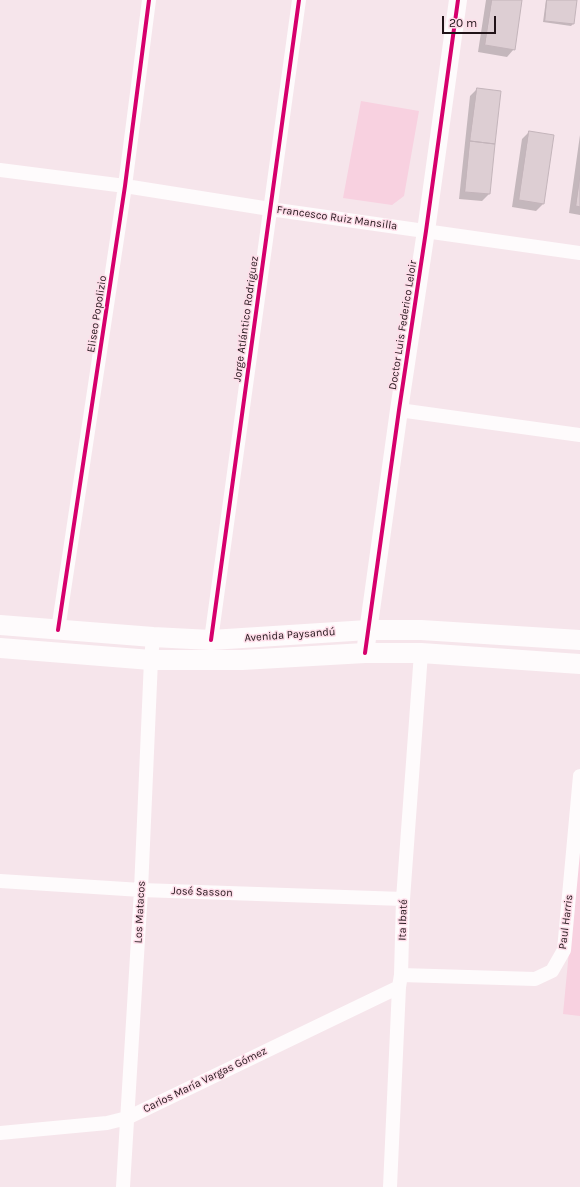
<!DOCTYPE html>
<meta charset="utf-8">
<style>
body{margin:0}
#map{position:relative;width:580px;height:1187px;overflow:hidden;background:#f6e5eb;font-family:Karla,sans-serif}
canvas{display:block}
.scale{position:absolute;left:442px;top:16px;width:54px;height:18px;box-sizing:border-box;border:2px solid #211318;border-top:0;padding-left:5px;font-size:12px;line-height:14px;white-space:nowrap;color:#211318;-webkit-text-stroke:3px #fedde9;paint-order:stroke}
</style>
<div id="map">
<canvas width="580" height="1187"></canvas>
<div class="scale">20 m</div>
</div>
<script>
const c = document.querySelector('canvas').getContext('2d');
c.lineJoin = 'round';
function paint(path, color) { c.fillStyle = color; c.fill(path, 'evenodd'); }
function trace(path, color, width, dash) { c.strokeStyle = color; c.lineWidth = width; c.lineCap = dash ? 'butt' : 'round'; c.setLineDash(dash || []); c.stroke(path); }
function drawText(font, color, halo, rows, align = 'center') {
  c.font = font + ' Karla,sans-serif'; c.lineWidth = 3; c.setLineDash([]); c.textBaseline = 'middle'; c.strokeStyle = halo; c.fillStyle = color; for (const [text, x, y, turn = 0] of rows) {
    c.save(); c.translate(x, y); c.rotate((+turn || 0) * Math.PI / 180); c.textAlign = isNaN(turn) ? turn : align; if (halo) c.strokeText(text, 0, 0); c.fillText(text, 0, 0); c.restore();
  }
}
paint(new Path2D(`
 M361 101 419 111 404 196 392 205 343 198Z
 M580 836V1016L563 1014Z`), '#f8d1e0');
paint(new Path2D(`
 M486 0H521L514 49 507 57 478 52Z
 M546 0H576L573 24 571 26 543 22Z
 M477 89 489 194 482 201 459 199 470 96Z
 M529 132 543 204 536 211 512 207 522 139Z
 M580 135V215L569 213Z`), '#0003');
const building = new Path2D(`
 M492 0H522L515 50 485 45Z
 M547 0H577L574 24 545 21Z
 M477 88 501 91 495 144 470 141Z
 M529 131 554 135 544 204 519 200Z
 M470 141 495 144 490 194 465 192Z
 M580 176V207L576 206Z`);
paint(building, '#ddced3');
trace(building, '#c3b4ba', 1);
trace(new Path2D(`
 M0 170 125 186 270 209 580 253
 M399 410 580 435
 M58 630 125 186 149 0
 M211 640 299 0
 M0 881 141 890 403 899
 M401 975 535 979 552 971 564 950 580 776
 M0 1133 107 1123 127 1118 399 987
 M123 1187 141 890 151 660 153 637
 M390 1187 399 987 401 975 403 899 421 653`), '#fefbfc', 14);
trace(new Path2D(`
 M365 653 399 410 426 231 458 0`), '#fefbfc', 18);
trace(new Path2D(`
 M0 625 153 637 211 640 368 630H421L580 640
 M0 648 151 660H242L365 653H421L580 664`), '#fefbfc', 20);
trace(new Path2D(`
 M58 630 125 186 149 0
 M211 640 299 0
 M365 653 399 410 426 231 458 0`), '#d6006c', 4);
drawText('11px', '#211318', '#fedde9', [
 ["Francesco Ruiz Mansilla",337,218,8],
 ["Eliseo Popolizio",97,314,-81],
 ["Jorge Atlántico Rodriguez",246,319,-82],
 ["Doctor Luis Federico Leloir",403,325,-81],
 ["Avenida Paysandú",290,635,-4],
 ["José Sasson",202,892,2],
 ["Los Matacos",140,912,-87],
 ["Ita Ibaté",403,920,-88],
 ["Paul Harris",566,922,-83],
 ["Carlos María Vargas Gómez",205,1080,-26]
]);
</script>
